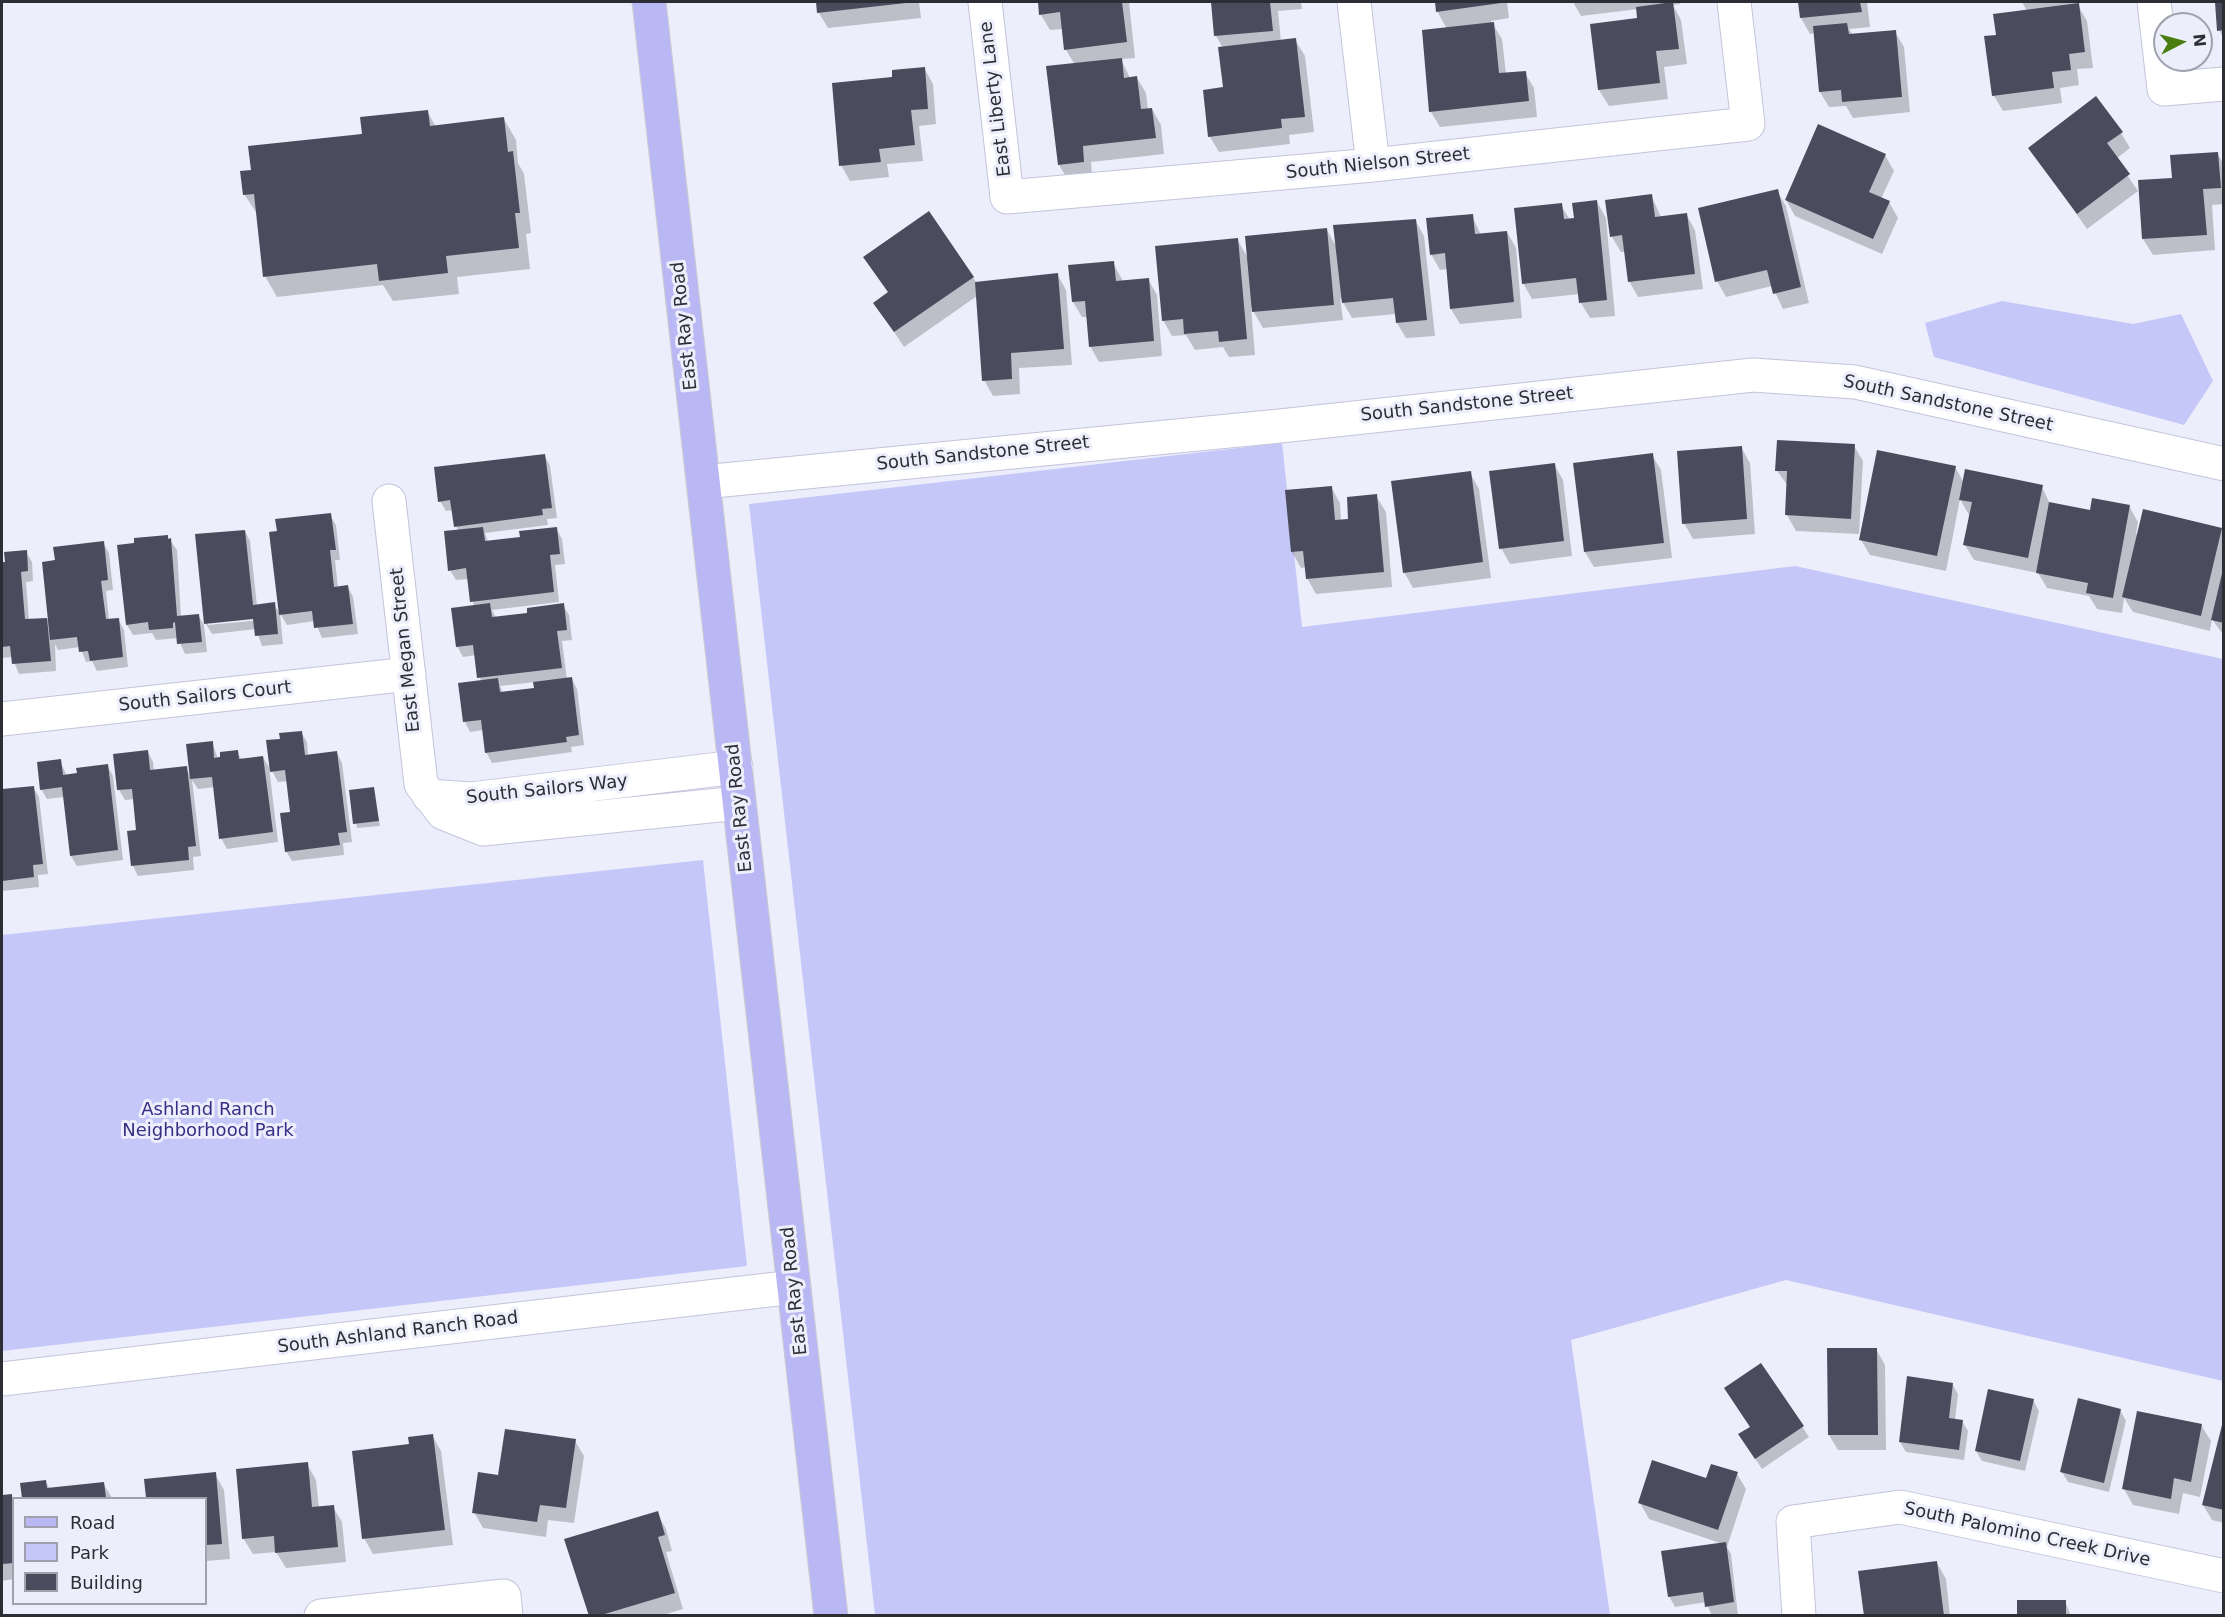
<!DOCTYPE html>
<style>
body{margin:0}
#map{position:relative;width:2225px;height:1617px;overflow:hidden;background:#edeefb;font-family:"DejaVu Sans",sans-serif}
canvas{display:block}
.frame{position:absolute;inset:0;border:3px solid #2d2d35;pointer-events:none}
.legend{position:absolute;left:12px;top:1497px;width:195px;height:108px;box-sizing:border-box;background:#edeefb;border:2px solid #a0a1ac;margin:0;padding:8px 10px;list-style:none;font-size:18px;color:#2d2d35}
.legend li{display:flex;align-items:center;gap:12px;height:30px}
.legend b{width:30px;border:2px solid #a0a1ac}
.north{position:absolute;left:2153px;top:12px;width:60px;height:60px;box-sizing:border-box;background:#edeefb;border:2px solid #a0a1ac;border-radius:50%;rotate:84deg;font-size:16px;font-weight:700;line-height:24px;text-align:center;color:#2d2d35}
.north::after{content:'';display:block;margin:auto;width:21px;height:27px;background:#497d10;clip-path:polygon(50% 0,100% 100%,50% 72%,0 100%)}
</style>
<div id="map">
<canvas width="2225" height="1617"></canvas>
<div class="frame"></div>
<ul class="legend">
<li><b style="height:8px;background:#b9b7f4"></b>Road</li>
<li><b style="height:16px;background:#c5c7f8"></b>Park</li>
<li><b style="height:16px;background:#4a4b5d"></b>Building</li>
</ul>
<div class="north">N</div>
</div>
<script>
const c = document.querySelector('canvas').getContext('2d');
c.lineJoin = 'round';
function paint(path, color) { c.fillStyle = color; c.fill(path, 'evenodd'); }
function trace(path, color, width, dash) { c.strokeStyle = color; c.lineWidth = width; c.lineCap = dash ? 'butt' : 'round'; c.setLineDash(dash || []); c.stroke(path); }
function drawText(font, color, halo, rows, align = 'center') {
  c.font = font + ' "DejaVu Sans",sans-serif'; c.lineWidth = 6; c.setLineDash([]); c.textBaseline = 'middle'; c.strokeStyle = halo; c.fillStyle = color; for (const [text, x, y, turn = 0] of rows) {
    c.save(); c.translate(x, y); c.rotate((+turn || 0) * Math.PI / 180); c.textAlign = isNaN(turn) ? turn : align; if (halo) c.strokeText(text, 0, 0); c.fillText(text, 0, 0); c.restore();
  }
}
paint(new Path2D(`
 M2002 301 2133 324 2181 314 2213 381 2184 425 1934 357 1925 323Z
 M1282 443 1302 627 1795 566 2223 659V1381L1786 1280 1571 1340 1610 1615H875L749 504Z
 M703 860 747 1266 2 1351V935Z`), '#c5c7f8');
paint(new Path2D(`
 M817 2H919L921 18 828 28 819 13Z
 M1039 2H1129L1135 58 1121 59 1130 78H1137L1146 93 1148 110 1152 109 1161 125 1164 154 1091 162 1092 178 1068 180 1059 165 1075 65 1066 50 1063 29 1050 30 1041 15Z
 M1212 2H1301L1302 9 1278 11 1281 42 1295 40 1305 56 1314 132 1289 135 1290 144 1219 152 1210 137 1225 88 1223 48 1216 36Z
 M1436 2H1507L1509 18 1491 21 1502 39 1506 74 1525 73 1534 88 1537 117 1440 127 1431 112 1447 29 1437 11Z
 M1573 2H1680V4L1673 5 1681 20 1687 64 1664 67 1668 99 1609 106 1599 90 1592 25 1639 20 1638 9 1581 16Z
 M1799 2H1867L1870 27 1849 29 1853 35 1895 32 1904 47 1910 112 1853 118 1846 106 1829 107 1820 92 1815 33 1810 34 1801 18Z
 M2022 2H2083H2076L2087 21 2093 68 2077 69 2079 85 2060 88 2062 103 2003 111 1994 96 1997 36 2027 11Z
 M2216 2H2224V39L2219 30Z
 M924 68 933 84 936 124 919 126 923 161 887 164 889 177 850 181 841 165 894 79Z
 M427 111 436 127 504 119 516 140 518 163 524 174 531 233 526 234 530 269 457 277 459 294 393 301 383 285 277 297 265 276 258 215 244 194 252 171Z
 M2121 133 2130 148 2116 159 2138 191 2087 229 2030 148Z
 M2217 153 2224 165V204L2212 205 2215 250 2153 255 2143 239 2174 179Z
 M1885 155 1894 171 1881 199 1889 202 1898 218 1882 254 1795 216 1786 200Z
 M1777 191 1786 206 1809 303 1783 309 1772 286 1726 297 1717 281Z
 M1651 195 1661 217 1686 214 1695 230 1703 289 1638 297 1629 281 1625 252H1621L1612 237Z
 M1597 202 1606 218 1615 316 1590 318 1581 303 1580 294 1532 299 1523 283 1561 205 1570 220H1575Z
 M1472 216 1481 235 1507 232 1516 248 1522 318 1460 324 1451 309 1448 269 1440 270 1431 254Z
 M1415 220 1424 236 1435 336 1406 338 1397 323 1396 314 1352 318 1340 297 1343 320 1263 328 1251 307 1255 355 1229 357 1223 347 1195 350 1186 335 1172 336 1163 320 1237 239 1249 260 1327 230 1337 248Z
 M865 257 973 277 977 284 1057 274 1066 290 1072 365 1019 368 1020 394 993 396 984 380 977 296 904 347 875 303 889 294Z
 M1113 263 1123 281 1148 279 1157 295 1162 356 1099 362 1090 346 1088 317H1082L1073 302Z
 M1854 446 1863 461 1859 534 1796 531 1787 515 1788 486 1777 471Z
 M1741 447 1750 463 1755 534 1693 539 1684 523Z
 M1652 455 1661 470 1672 558 1594 567 1585 552Z
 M545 456 550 466 557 518 547 519 548 525 485 533 488 542 522 538 556 528 562 539 565 564 555 565 559 602 492 610 496 618 529 615 563 605 569 615 572 640 562 641 567 680 572 679 577 689 584 745 571 747 572 752 492 763 486 752 483 730 470 732 465 722 481 682 476 655 463 657 457 646 474 607 469 579 456 580 450 570 458 531 453 510 446 511 440 501ZM535 682V689L503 693 500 686Z
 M1554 464 1563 480 1572 556 1510 564 1501 548Z
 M1955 467 1964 483 2042 487 2050 504 2091 511 2129 506 2138 522 2136 534 2221 529 2224 533V636L2212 619 2210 631 2133 612 2124 598 2122 613 2097 609 2089 596 2047 588 2038 573 1974 560 1965 545 1969 515 1960 499 1946 571 1870 555 1861 540Z
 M1470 473 1479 489 1491 578 1413 588 1404 572Z
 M1331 487 1340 503 1341 521 1350 520 1376 496 1386 512 1392 587 1316 594 1307 578 1306 567 1301 568 1292 552Z
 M330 515 336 525 340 560H335L338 588 348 587 353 597 358 634 322 638 315 621 287 625 281 615Z
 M245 531 250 541 257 606 274 604 280 614 283 644 262 646 256 629 212 634 206 624ZM261 617V620L208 625V622Z
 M167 536 177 550 181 617 198 615 204 625 207 652 185 654 178 638 156 640 152 633 133 635 127 625Z
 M103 543 109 553 113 590 106 591 109 620 118 619 124 630 128 667 97 671 92 661 86 662 80 647 58 650 55 644 56 671 19 674 12 657 2 658V564L26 552 32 562 33 581 26 582 29 621 49 619 56 562Z
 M301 732 307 742 308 756 337 753 342 763 352 842 343 843 344 855 292 861 286 851 292 813 288 781 278 782 272 771 281 740Z
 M212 742 218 759 237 752 242 760 263 757 269 767 278 842 227 849 221 838 215 787 198 789 192 780 201 856 193 857 194 870 138 876 133 866 129 832 138 831 135 799 125 800 119 790 148 752 153 762 154 771 186 768 191 777Z
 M60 761 67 776 107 765 113 776 123 860 77 866 71 856 64 797 47 799 41 789Z
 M2 775 3 791 33 787 39 797 48 874 38 875 39 887 2 891Z
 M373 789 380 826 357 828 351 791Z
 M1876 1349 1885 1365 1886 1450H1838L1829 1435Z
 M1761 1365 1809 1437 1762 1469 1746 1445Z
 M1952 1384 1958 1394 1955 1420 1962 1421 1968 1431 1964 1460 1906 1452 1900 1442Z
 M2033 1400 2039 1411 2025 1471 1982 1461 1976 1451Z
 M2120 1410 2126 1421 2109 1492 2068 1482 2062 1472Z
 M2224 1424V1523L2212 1520 2203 1505Z
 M2201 1425 2211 1441 2200 1497 2183 1493 2179 1514 2133 1505 2124 1489Z
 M432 1435 441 1451 453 1545 373 1554 364 1538 410 1445Z
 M575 1441 584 1456 574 1523 548 1520 546 1537 483 1528 474 1512 500 1477Z
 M307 1464 316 1480 319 1508 333 1507 342 1522 346 1562 286 1568 276 1552 253 1554 243 1538Z
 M215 1474 224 1490 230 1559 206 1561V1498H147L146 1480Z
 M1737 1474 1746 1489 1727 1547 1731 1554 1738 1616H1712L1706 1602 1675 1607 1669 1596 1723 1544 1649 1519 1640 1503 1707 1480Z
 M46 1482 50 1489 103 1483 112 1498H23L21 1485Z
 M2 1496H11L14 1500V1579L2 1581Z
 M657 1513 666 1529 672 1551 666 1552 683 1609 660 1616H591Z
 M1937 1563 1946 1579 1950 1616H1866Z
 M2065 1601 2071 1616H2018Z`), '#0003');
paint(new Path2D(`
 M816 2H906V3L817 13Z
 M1038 2H1122L1127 42 1064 50 1060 12 1039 15Z
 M1211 2H1270L1273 31 1214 36Z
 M1435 2H1500L1501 3 1436 12Z
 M1673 2 1679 49 1656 51 1660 83 1598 90 1590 24 1637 18 1636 7Z
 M1798 2H1860L1862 12 1800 18Z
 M2215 2H2224V30L2217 31Z
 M2079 3 2085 52 2069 54 2071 70 2052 72 2054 88 1992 96 1984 36 1996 35 1993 14Z
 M1494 22 1499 73 1526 71 1529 101 1429 112 1422 30Z
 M1847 23 1849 34 1896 30 1902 97 1842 102 1841 90 1819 92 1813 26Z
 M1296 38 1305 117 1281 119 1282 128 1208 137 1203 90 1223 87 1218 47Z
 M1122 58 1124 78 1137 76 1141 109 1152 108 1156 138 1083 146 1084 162 1058 165 1046 66Z
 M925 67 928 109 911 110 915 145 879 149 881 162 839 166 832 83 892 77V70Z
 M2096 96 2123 132 2107 143 2130 174 2077 214 2028 148Z
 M428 110 430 126 504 117 508 152 513 151 520 213H515L519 248 446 256 448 273 379 281 377 264 263 277 254 194 243 195 240 171 251 170 248 146 362 134 360 117Z
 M1818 124 1886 154 1869 192 1890 201 1873 239 1785 200Z
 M2218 152 2221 188 2203 189 2207 235 2142 239 2138 180 2172 178 2170 155Z
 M1778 189 1801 287 1773 294 1767 270 1715 282 1698 208Z
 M1652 194 1655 217 1687 213 1695 274 1628 282 1622 235 1610 237 1605 200Z
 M1597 200 1607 300 1579 303 1576 278 1522 284 1514 208 1562 203 1564 219 1574 218 1572 203Z
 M929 211 974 277 894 332 873 303 888 292 863 257Z
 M1473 214 1475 234 1507 231 1514 302 1450 309 1445 253 1430 255 1426 218Z
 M1416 219 1427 320 1396 323 1393 298 1342 303 1333 225Z
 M1327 228 1334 305 1252 312 1245 236Z
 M1238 238 1247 339 1219 342 1218 331 1184 334 1183 319 1162 321 1155 246Z
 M1114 261 1116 281 1149 278 1154 341 1089 347 1085 301 1072 302 1068 265Z
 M1058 273 1064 349 1011 353 1012 379 982 381 975 282Z
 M1777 440 1855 444 1851 519 1785 515 1787 471H1775Z
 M1742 446 1747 519 1682 524 1677 451Z
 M1877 450 1956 466 1937 556 1859 540Z
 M1653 453 1664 543 1584 552 1573 463Z
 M545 454 552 508 542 509 543 515 454 527 450 500 438 502 434 467Z
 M1555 463 1564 541 1499 549 1489 471Z
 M1965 469 2043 485 2028 558 1963 545 1972 502 1959 500Z
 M1471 471 1483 562 1403 573 1391 481Z
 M1332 486 1335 520 1348 519 1347 497 1377 494 1384 572 1306 579 1303 551 1291 552 1285 490Z
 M2092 498 2130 505 2113 598 2086 593 2088 583 2036 573 2049 502 2090 510Z
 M2143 509 2222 528 2201 616 2122 597Z
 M331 513 336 550H330L334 587 348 585 353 624 314 628 312 611 279 615 269 532 277 531 275 519Z
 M483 527 485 541 520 537 519 531 557 527 560 554 550 555 554 592 470 602 466 568 448 571 444 531Z
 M245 530 253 605 275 602 278 634 255 636 253 619 204 624 195 534Z
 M168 535V539L171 538 177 616 199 614 202 642 177 644 175 622 173 623V628L149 630 148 622 126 625 117 545 134 543V538Z
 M104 541 108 580 101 581 106 619 119 618 123 657 90 661 88 651 79 652 77 637 50 640 42 562 55 560 53 547Z
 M27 550 28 571 21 572 25 619 47 618 51 661 12 664 10 646 2 647V562H5L4 552Z
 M2224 565V623L2211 620Z
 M490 603 492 617 527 613V608L564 603 567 630 557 631 562 668 477 678 473 645 456 647 451 608Z
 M572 677 579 735 566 737 567 742 485 753 481 720 463 722 458 683 498 678 500 692 534 688 533 682Z
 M302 731 305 755 337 751 347 832 338 833 340 845 285 852 280 813 290 812 285 770 270 772 266 740 280 739 279 733Z
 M213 741 214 758 220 757V752L238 750 239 759 263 756 273 832 219 839 212 777 190 779 186 744Z
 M148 750 150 770 187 766 196 846 188 847 189 860 131 866 127 831 136 830 132 789 117 790 113 754Z
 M61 759 63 775 77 773 76 768 108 764 118 850 70 856 62 787 40 790 37 762Z
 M34 786 43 864 33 865 34 877 2 881V789Z
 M374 787 379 821 353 824 349 790Z
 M1827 1348H1877L1878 1435H1828Z
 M1761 1363 1804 1426 1755 1459 1738 1434 1750 1427 1724 1388Z
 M1907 1376 1953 1383 1949 1418 1963 1420 1959 1450 1899 1442Z
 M1988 1389 2034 1399 2020 1461 1975 1451Z
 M2078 1398 2121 1409 2104 1483 2060 1472Z
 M2137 1411 2202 1424 2191 1482 2174 1478 2171 1499 2122 1489Z
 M2223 1421H2224V1510L2202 1505Z
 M505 1429 576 1439 566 1508 540 1505 537 1522 472 1513 478 1472 498 1475Z
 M433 1434 445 1530 362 1539 352 1451 409 1444 408 1437Z
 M1652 1460 1706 1478 1711 1464 1738 1472 1718 1530 1638 1503Z
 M308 1462 312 1507 334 1505 338 1547 275 1553 274 1536 242 1539 236 1469Z
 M216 1472 222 1544 206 1545V1498H146L144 1479Z
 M46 1480 47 1488 104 1482 106 1498H22L20 1483Z
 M12 1494 14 1563 2 1564V1495Z
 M658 1511 665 1535 658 1537 675 1593 598 1616H589L564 1539Z
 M1726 1542 1734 1602 1705 1607 1703 1592 1668 1597 1661 1551Z
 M1937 1561 1944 1616H1864L1858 1571Z
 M2017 1600H2066V1616H2017Z`), '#4a4b5d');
const minor = new Path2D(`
 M985 2 1007 197 1373 165 1748 124 1734 2
 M1354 2 1373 165
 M2154 2 2164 89 2224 84
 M703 482 1280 426 1753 375 1855 382 2224 464
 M389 501 421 784 443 813 483 829 739 803
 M2 719 409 674
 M429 796 471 799 736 767
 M2 1379 794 1287
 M321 1616 504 1596 506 1616
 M1799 1616 1793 1522 1900 1507 2224 1576`);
const major = new Path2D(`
 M649 2 831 1616`);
trace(minor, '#c3c4da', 35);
trace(major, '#cdcdcf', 35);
trace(minor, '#fff', 33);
trace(major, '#b9b7f4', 33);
drawText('18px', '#2d2d35', '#edeefb', [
 ["East Liberty Lane",996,99,-97],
 ["South Nielson Street",1378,164,-6],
 ["East Ray Road",685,326,-96],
 ["South Sandstone Street",1948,404,12],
 ["South Sandstone Street",1467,405,-6],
 ["South Sandstone Street",983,454,-6],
 ["East Megan Street",406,650,-96],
 ["South Sailors Court",205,697,-6],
 ["South Sailors Way",547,790,-6],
 ["East Ray Road",740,808,-96],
 ["East Ray Road",795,1291,-96],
 ["South Ashland Ranch Road",398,1333,-7],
 ["South Palomino Creek Drive",2027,1535,12]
]);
drawText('18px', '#392e85', '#edeefb', [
 ["Ashland Ranch",208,1110],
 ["Neighborhood Park",208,1131]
]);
</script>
